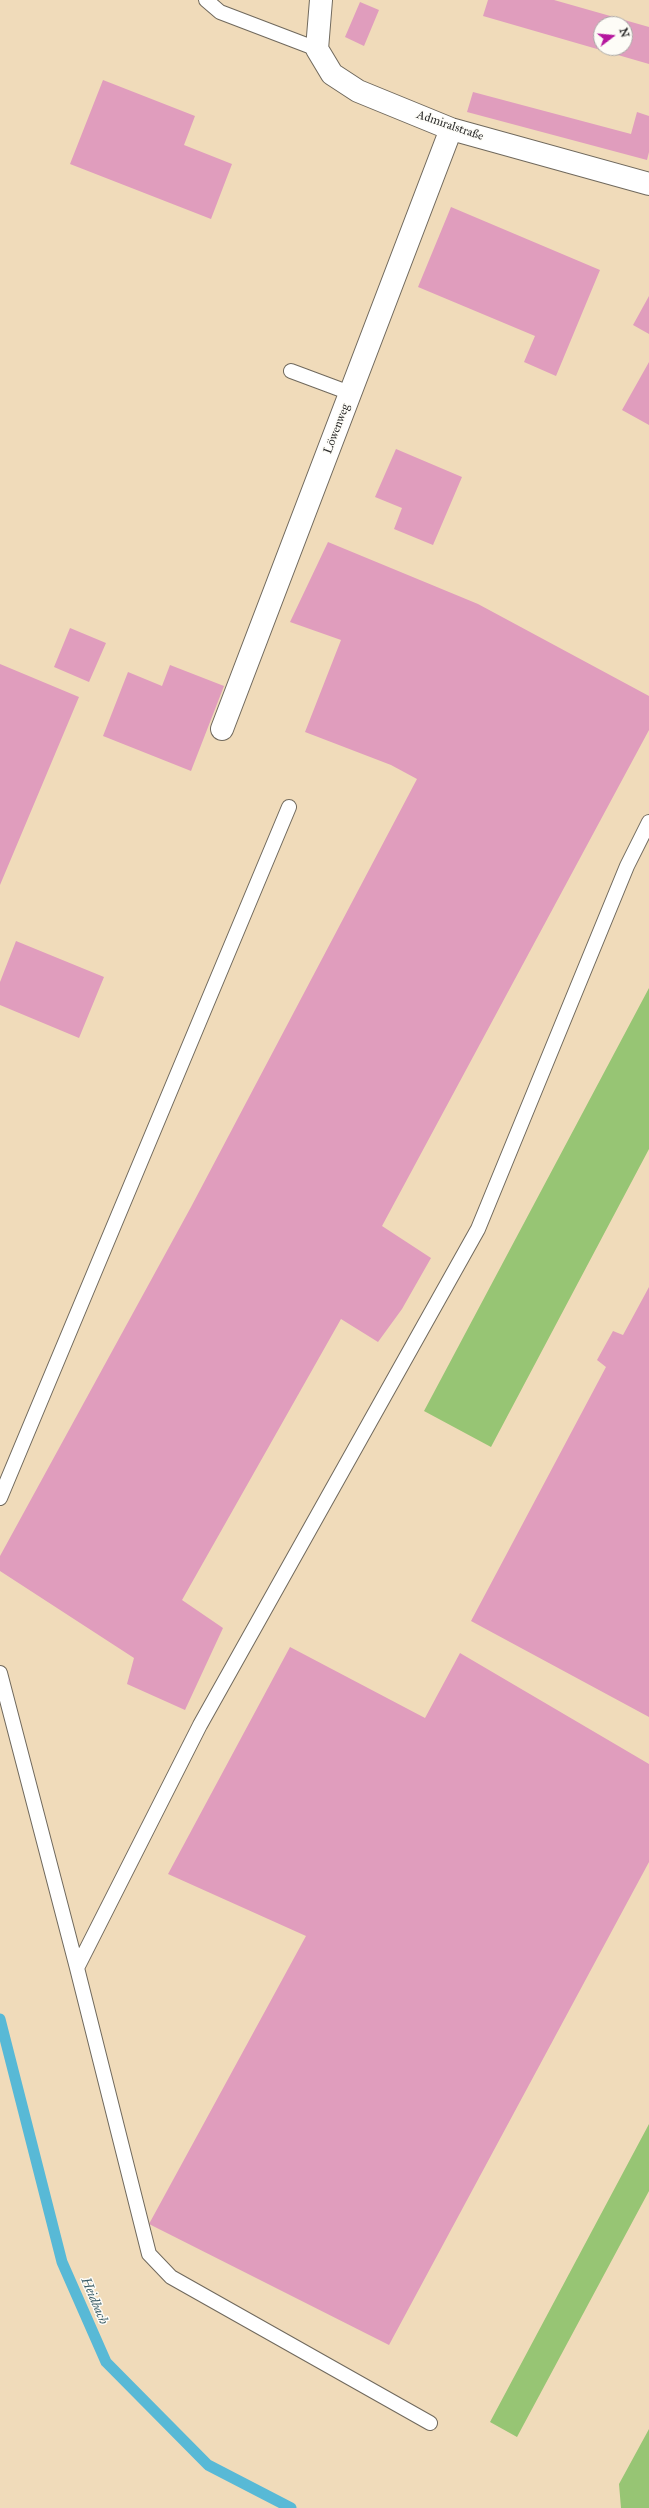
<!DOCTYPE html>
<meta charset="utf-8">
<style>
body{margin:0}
#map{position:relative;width:649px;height:2508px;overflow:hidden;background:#f0dbba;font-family:"IM FELL Great Primer",serif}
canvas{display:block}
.north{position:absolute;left:593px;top:16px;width:40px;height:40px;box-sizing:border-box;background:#fdfcf7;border:1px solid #a9a8a5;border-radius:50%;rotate:74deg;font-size:11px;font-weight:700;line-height:16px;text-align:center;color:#2b2b2b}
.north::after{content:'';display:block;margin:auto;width:14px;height:18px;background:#b5179e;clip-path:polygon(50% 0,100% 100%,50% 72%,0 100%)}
</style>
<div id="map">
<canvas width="649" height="2508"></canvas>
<div class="north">N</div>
</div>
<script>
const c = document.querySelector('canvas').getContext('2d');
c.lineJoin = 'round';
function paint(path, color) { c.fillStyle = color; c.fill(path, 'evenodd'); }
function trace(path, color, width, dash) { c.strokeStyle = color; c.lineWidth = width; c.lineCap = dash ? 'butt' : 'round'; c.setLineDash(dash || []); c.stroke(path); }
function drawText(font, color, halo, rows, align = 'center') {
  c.font = font + ' "IM FELL Great Primer",serif'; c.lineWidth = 3; c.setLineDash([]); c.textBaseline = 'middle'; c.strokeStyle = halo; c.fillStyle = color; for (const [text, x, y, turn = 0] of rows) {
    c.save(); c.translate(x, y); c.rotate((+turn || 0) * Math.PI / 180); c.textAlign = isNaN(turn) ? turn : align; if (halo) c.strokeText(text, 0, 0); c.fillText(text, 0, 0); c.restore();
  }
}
paint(new Path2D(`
 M649 988V1149L491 1447 424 1411Z
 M649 2124V2191L517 2437 490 2422Z
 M649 2429V2508H621L619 2484Z`), '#97c574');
trace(new Path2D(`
 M0 2019 62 2262 106 2362 208 2465 291 2508`), '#58b9d6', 11);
paint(new Path2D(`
 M488 0H554L649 27V64L483 16ZM601 24H625V48H601Z
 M360 2 379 10 364 46 345 37Z
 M103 80 195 116 184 145 232 164 211 219 70 164Z
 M473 92 631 134 637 112 649 116V152L647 160 467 112Z
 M451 207 600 270 556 376 524 362 535 336 418 287Z
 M649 296V334L633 325Z
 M649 362V425L622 410Z
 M396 449 462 477 433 545 394 529 402 508 375 497Z
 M328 542 478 604 649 696V730L382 1226 431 1258 402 1309 378 1342 341 1319 182 1600 223 1628 185 1710 127 1684 134 1658 0 1571V1556L191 1207 417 779 391 765 305 732 341 640 290 622Z
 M70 628 106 643 89 682 54 667Z
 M0 664 79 697 0 885Z
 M170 665 224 686 191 771 103 736 128 672 162 686Z
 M16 941 104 977 79 1038 0 1005V982Z
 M649 1287V1717L471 1621 606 1367 597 1360 613 1331 623 1335Z
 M290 1647 425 1718 460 1653 649 1764V1862L389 2345 149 2224 306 1936 168 1874Z`), '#e09dbd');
const lane = new Path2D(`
 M206 0 220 12 317 49
 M291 371 350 393
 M0 1498 289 807
 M0 1673 77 1968 200 1725 478 1229 627 866 649 822
 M77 1968 149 2254 171 2277 430 2423`);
const street = new Path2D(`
 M321 0 317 49 332 74 358 91 451 129 649 184
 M222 729 451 129`);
trace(lane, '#70695d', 16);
trace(street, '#70695d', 24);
trace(lane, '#fff', 14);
trace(street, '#fff', 22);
drawText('12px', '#2b2b2b', '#fdfcf7', [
 ["Admiralstraße",450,126,19],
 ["Löwenweg",337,429,-69]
]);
drawText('italic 13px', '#3b5d67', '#fdfcf7', [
 ["Heidbach",94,2301,67]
]);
</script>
